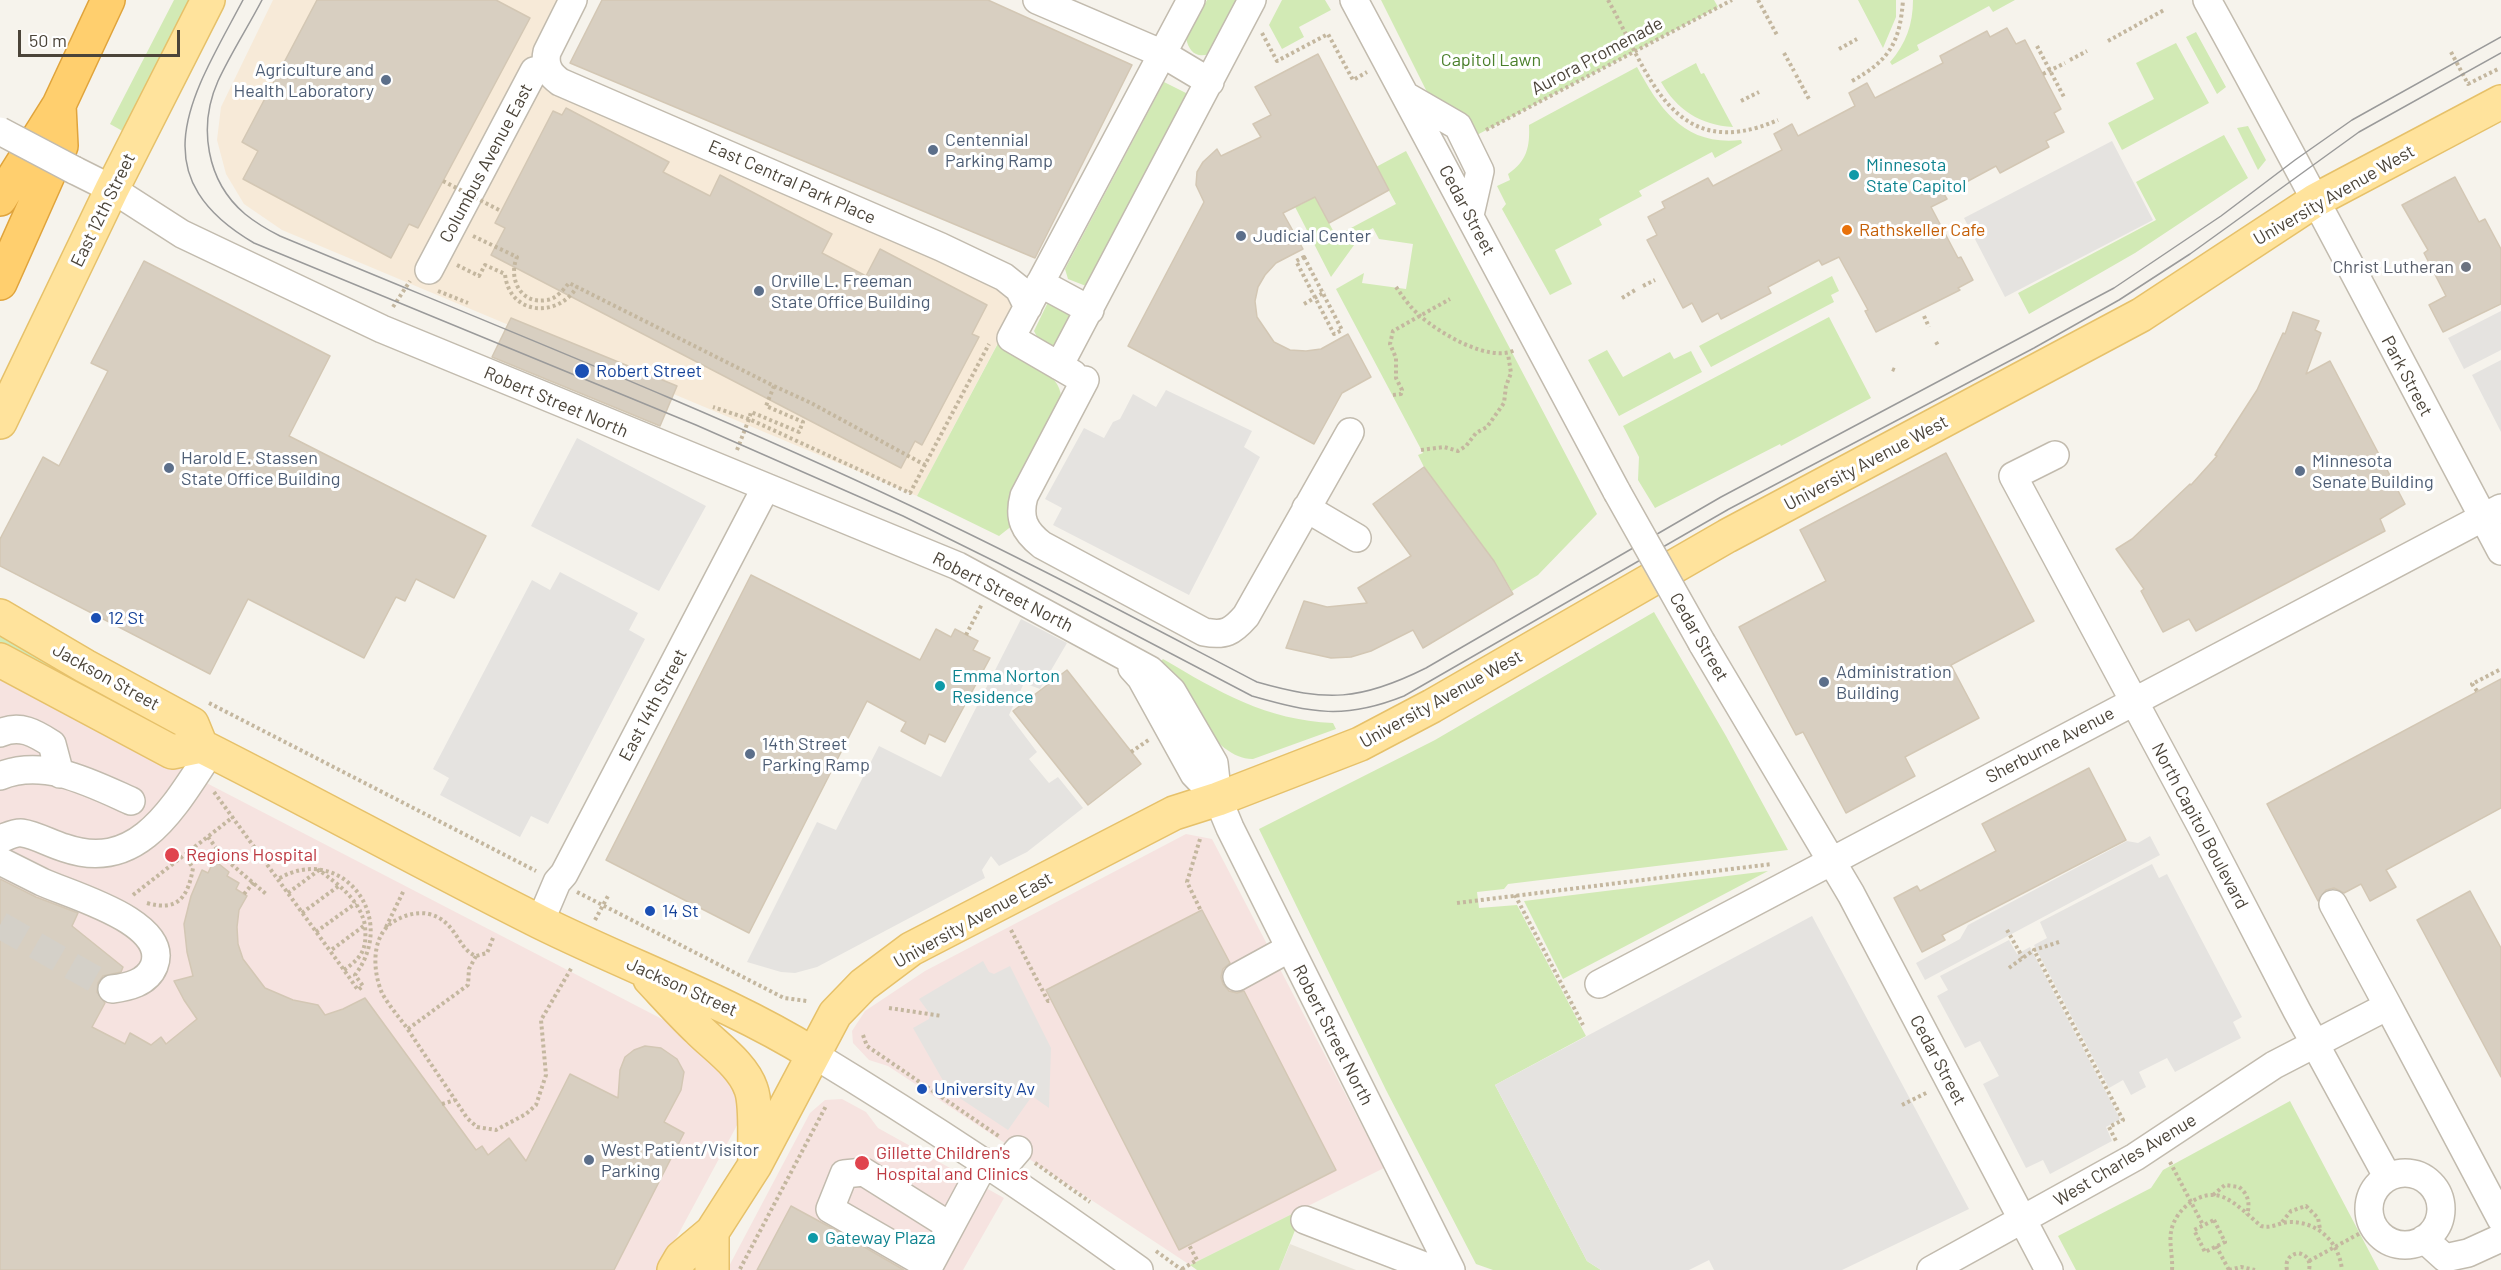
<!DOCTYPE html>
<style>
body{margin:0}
#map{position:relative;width:2501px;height:1270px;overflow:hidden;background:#f6f3ec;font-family:Barlow,sans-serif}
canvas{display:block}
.scale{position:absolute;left:18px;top:30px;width:162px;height:27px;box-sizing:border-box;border:3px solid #4b4439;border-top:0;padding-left:8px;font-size:18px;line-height:21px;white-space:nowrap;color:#4b4439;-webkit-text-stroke:4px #fff;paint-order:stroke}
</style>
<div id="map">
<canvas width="2501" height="1270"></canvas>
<div class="scale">50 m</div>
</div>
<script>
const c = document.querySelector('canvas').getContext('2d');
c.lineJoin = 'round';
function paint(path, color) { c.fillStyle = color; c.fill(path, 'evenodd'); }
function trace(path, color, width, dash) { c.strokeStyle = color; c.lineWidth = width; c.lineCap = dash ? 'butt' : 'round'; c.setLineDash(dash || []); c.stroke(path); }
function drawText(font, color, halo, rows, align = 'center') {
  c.font = font + ' Barlow,sans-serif'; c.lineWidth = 6; c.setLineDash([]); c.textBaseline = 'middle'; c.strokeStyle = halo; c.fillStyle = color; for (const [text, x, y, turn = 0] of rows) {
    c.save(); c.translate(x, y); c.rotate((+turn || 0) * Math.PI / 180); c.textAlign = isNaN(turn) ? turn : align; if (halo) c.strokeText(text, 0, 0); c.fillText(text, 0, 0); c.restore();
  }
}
paint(new Path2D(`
 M1290 1244 1356 1270H1279Z`), '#eae5da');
paint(new Path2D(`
 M273 0H557L534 47V62L1013 289 1019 303 917 496 282 230 244 204 226 174 217 140 221 107Z`), '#f7ead8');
paint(new Path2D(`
 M0 676 689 1033 743 1098 742 1116 659 1270H0Z
 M1186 834 1212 839 1384 1168 1190 1265 888 1066 869 1060 853 1043 852 1031 865 1011 925 971Z
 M842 1099 866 1112 878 1128 1004 1198 963 1270H727L810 1113 825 1100Z`), '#f6e3e0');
paint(new Path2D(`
 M174 0H196L126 133 110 124Z
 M1207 0H1242L1209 54C1196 58 1189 52 1186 38Z
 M1282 0H1325L1331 10 1299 27 1304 37 1282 49 1269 25Z
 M1381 0H1714L1718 7 1475 136 1462 112 1427 92Z
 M1858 0H1896V17L1883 48Z
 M1913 0H2015L1993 12 1989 6 1917 45 1919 50 1892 65 1890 62C1906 44 1913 24 1913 0Z
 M2196 32 2226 87 2217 94 2186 37Z
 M2176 43 2209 103 2122 150 2108 123 2154 99 2136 63Z
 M1696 63 1701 74 1704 73 1733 127C1700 125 1677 110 1661 82Z
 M1637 67C1661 111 1685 146 1741 140L1742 143 1715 158 1712 152 1639 191 1642 196 1599 219 1602 225 1555 250 1572 284 1550 295 1502 209 1506 204 1497 186 1510 180 1508 174C1527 161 1530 147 1529 125Z
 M1164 82 1190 95 1089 285 1086 286 1068 279 1065 269Z
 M2248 126 2266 160 2258 170 2237 128Z
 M2224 135 2248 178 2135 253 2029 314 2018 293 2156 220 2136 182Z
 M1406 151 1597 514 1538 575 1512 591 1494 561 1424 467 1418 455 1423 453 1336 289 1364 273 1362 283 1406 289 1413 244 1379 239 1373 228 1362 234 1331 277 1292 201 1293 193 1300 205 1315 197 1336 236 1396 204 1376 167Z
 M1832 276 1839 291 1831 295 1834 302 1711 367 1699 346Z
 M1049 300 1075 309 1056 346C1046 346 1038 340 1034 331Z
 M1829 317 1871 398 1781 446 1780 444 1655 508 1638 480 1639 457 1623 426Z
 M1004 332 1011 352C1031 368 1064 372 1061 403L1013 525 999 536 917 496Z
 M1607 350 1623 377 1670 352 1674 359 1691 351 1702 372 1619 416 1588 360Z
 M1654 612 1726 736 1788 850 1508 884 1504 889 1477 892 1479 908 1517 905 1586 1036 1495 1085 1587 1261 1601 1270H1493L1476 1264 1386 1090 1259 829 1435 740Z
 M0 630 183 732 179 738 0 646Z
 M1163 659C1219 692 1266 720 1333 723L1336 729 1253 759C1215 760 1179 691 1159 663Z
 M1768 871 1563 979 1524 901Z
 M2290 1101 2379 1270H2076L2058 1236 2151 1188 2163 1170Z
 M1304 1208 1279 1270H1197L1190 1265Z`), '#d2eab5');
paint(new Path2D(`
 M2112 141 2153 220 2005 297 1964 218Z
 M2501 311V350L2464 369 2448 338Z
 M2501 360V432L2472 375Z
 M1166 390 1252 431 1244 447 1260 457 1189 595 1053 525 1062 508 1045 499 1084 428 1104 438 1113 422 1120 419 1133 394 1156 407Z
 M577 438 706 506 659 591 531 526Z
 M560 572 638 613 629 630 645 639 548 824 531 816 520 837 440 795 449 778 433 769 532 580 550 590Z
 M1021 619 1067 643 1040 689 1024 683 1009 715 1037 752 1029 759 1049 783 1058 777 1083 808 1027 852 999 866 991 856 982 870 985 878 817 967 795 973 781 972 747 962 817 822 836 830 879 746 941 777Z
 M2150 836 2160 855 1925 980 1916 963 1960 939 1968 925 2127 841 2138 843Z
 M2152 864 2159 878 2167 874 2242 1017 2233 1022 2241 1038 2175 1072 2167 1058 2139 1072 2146 1087 2131 1095 2123 1080 2109 1088 2034 945 2047 938 2040 922Z
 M1812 916 1969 1209 1842 1270H1714L1709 1260 1689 1270H1601L1587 1261 1495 1085Z
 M2009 940 2017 954 2030 947 2120 1119 2106 1127 2112 1141 2050 1174 2043 1160 2026 1168 1983 1084 1999 1076 1980 1041 1965 1048 1937 996 1948 990 1940 976Z
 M983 961 989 972 994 974 1010 966 1051 1048 1049 1108 1032 1096 1008 1130 949 1091 913 1028 929 1019 930 1014 919 999Z`), '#e5e3e0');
const building = new Path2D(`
 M317 0H496L530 18 418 228 409 224 391 258 243 179 258 151 242 142Z
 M602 0H988L1132 65 1035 258 570 63Z
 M2007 28 2016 44 2025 40 2061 109 2054 113 2064 132 2046 141 2049 147 2000 173 1996 166 1944 194 1947 199 1931 207 1958 258 1961 257 1973 280 1958 288 1960 290 1876 332 1865 311 1868 310 1839 257 1822 265 1819 260 1768 287 1771 293 1721 319 1718 313 1702 322 1692 303 1683 308 1647 240 1657 235 1648 217 1665 208 1662 202 1708 178 1713 186 1782 150 1774 134 1792 124 1798 136 1855 106 1849 93 1867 83 1875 98 1943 63 1940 56 1987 31 1990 37Z
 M1318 54 1389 190 1329 223 1315 197 1283 213 1303 249 1276 263 1265 275 1258 287 1255 301 1257 317 1274 342 1290 350 1306 351 1321 349 1348 334 1371 377 1342 393 1314 444 1128 346 1204 202 1196 185 1197 172 1203 162 1217 149 1221 156 1261 137 1253 124 1271 115 1255 87Z
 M566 108 669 162 663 172 710 196 720 175 832 234 822 253 866 276 880 249 987 305 972 334 979 337 922 445 915 441 901 468 491 255 505 228 495 223 553 111 562 115Z
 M2455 177 2479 222 2485 219 2501 249V304L2443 332 2429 305 2446 296 2424 253 2428 250 2402 205Z
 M144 261 330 356 289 436 486 536 454 598 416 579 405 601 396 597 364 658 248 599 210 674 0 566V539L43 457 59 466 108 371 91 363Z
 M2293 312 2319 321 2315 330 2321 333 2306 374 2330 361 2405 504 2380 519 2385 531 2196 631 2189 619 2163 632 2141 591 2144 589 2116 549 2132 539 2190 484 2191 485 2217 456 2215 455 2257 390 2283 333 2285 334Z
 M511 318 677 386 660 426 492 357Z
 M1946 453 2034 621 1951 665 1979 718 1905 757 1915 776 1846 813 1803 732 1796 735 1739 627 1826 581 1800 530Z
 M1424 467 1494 561 1513 594 1423 648 1413 630 1371 651 1351 657 1331 658 1286 648 1304 601 1327 607 1367 603 1358 588 1411 556 1373 504Z
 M751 575 920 660 936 629 951 637 955 629 978 641 973 650 990 658 945 742 929 734 925 744 901 731 906 722 867 701 749 933 606 860Z
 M1067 670 1141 764 1088 805 1013 711Z
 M2501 679V808L2386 870 2396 887 2370 901 2361 884 2344 893 2334 888 2326 890 2318 901 2267 804Z
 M2089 768 2126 840 1942 935 1945 940 1922 952 1894 898 1917 886 1920 891 1996 851 1982 824Z
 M214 860 229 872 227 876 239 883 236 889 247 896 239 910 237 927 238 944 243 959 265 988 293 1000 318 1005 325 1015 343 1009 365 998 476 1150 482 1146 488 1155 509 1138 526 1161 570 1074 618 1098 620 1070 625 1057 634 1050 645 1046 661 1048 677 1059 684 1072 681 1090 664 1122 684 1133 614 1270H0V879L36 897 78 913 72 926 123 967 121 972 103 976 98 983 97 992 105 1003 92 1027 125 1044 130 1033 151 1045 161 1037 166 1044 197 1019 184 1000 174 981 193 976 187 952 184 924 191 896 202 870 208 873Z
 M2470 891 2501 948V1077L2417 920Z
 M1202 910 1230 963 1223 969 1221 977 1223 984 1229 991 1237 993 1244 991 1336 1170 1179 1250 1046 990Z
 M791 1206 828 1226 904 1270H757Z`);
paint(building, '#d8cfc1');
trace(building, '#d3c7b4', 1.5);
trace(new Path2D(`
 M0 925 112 989`), '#d4d0c8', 27, [27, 14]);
const minor = new Path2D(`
 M573 0 547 52C544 65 549 74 560 82L941 247 1004 277 1019 289 1028 307
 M1037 0 1163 54 1210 82
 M1354 0 1617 492
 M2207 0C2308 182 2403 367 2501 551
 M1406 96 1458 126 1480 171 1470 215
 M74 170 112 189 182 234 382 329 958 566 1150 670 1172 691 1214 763 1218 799 1230 828 1451 1270
 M429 270 534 71 548 68
 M1040 283 1090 310
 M1059 366 1252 0
 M1073 374 1011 338 1191 0
 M1085 380 1024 496C1018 518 1024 531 1042 545L1204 632C1225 636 1232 632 1246 616L1350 432
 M2055 455 2013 476 2201 826 2297 1011 2387 1176
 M1306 508 1357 538
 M1702 643 1851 894 2049 1270
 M1132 668 1141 678 1194 774 1218 799
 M0 733C20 724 35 733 52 744L60 774
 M0 776C44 758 91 783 131 801
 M0 839C6 837 15 832 22 833 36 835 51 844 65 848 140 874 176 803 211 751
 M0 861C14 868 28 875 42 882 70 895 171 922 154 966 147 983 128 987 112 989
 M540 922 557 882 564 874 766 487
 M1237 977 1290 948
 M1599 984 2501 508
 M2388 1006 2501 1219
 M813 1054C925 1122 1033 1193 1139 1270
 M1000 1171 1018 1150
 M2369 1209a36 36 0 1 1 72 0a36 36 0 1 1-72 0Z
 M1305 1220 1435 1270
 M2424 1239 2445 1258 2468 1253 2501 1238
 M929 1266 830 1209 844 1174 864 1172 950 1226
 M927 1270 985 1162
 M1931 1270 2135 1157 2274 1065 2388 1006 2333 904`);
const major = new Path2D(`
 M0 422 112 189 208 0
 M0 616 85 666 192 724 201 746
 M0 660 172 752 201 746C314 803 426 865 540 922 631 967 727 1001 813 1054
 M650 979C666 996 682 1014 699 1030 716 1047 743 1065 751 1089 757 1105 754 1145 755 1164
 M712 1232V1270
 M674 1270 681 1258 712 1232 755 1165 835 1014 863 985 911 949 1174 813 1218 799 1360 744 1432 706 1727 536 2141 315 2316 200 2501 102`);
const highway = new Path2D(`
 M0 199 59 105 108 0
 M0 283 61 146 59 105`);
trace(minor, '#c2bbae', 30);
trace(major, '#e6c16a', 36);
trace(highway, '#e0a43c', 36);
trace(new Path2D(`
 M1608 0C1649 73 1672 166 1778 120
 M1758 0 1777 35
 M1262 33 1277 61 1328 34 1353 80 1367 72
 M2108 41 2164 10
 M2037 46 2064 97
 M1839 49 1857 39
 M2451 52 2468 84 2498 69
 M1784 53 1794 71
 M2070 60 2087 51
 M2043 74 2065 63
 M1796 75 1809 99
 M1852 81C1890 60 1900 42 1903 0
 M1741 101 1759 92
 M1486 130 1732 0
 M473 236 517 257C508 278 520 305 547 300 556 299 563 290 569 283L577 287
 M1304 257 1342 330 1334 334 1296 261Z
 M457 265 479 276 485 265 505 274C509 315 557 319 577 287L774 386 766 406 803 422 799 432 751 412 749 419 713 407
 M1643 286 1655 280
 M1396 287C1403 297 1410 307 1419 315 1439 333 1489 363 1515 350
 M438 291 468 303
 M1622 298 1637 289
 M1304 304 1325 292
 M393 307 410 281
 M1924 316 1929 327
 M1936 342 1939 347
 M1892 369 1897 371
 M774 386 811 403 925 465
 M1393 395 1401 394 1402 390 1396 378V358L1390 344 1393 331 1450 299
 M737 450 749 419 910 493 989 344
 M1421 450 1444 447 1458 451 1466 446 1476 433 1487 427 1504 403 1506 386 1511 373 1508 354
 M966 635 982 604
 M2477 691 2472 684 2501 669
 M209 703 536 871
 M1131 752 1150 739
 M214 792 344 970 358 990 363 986 355 975C400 916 340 842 278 879
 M208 837 223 857 266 894
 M1200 839 1187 882 1201 911
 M218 863 223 857
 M577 892 784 998 807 1001
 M288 893 319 870C340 886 359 899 365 925L330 951
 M244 894 254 882
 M133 895 233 817
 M1515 895 1583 1025
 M147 903C178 912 188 897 193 868L185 856
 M1457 903 1772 864
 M302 913 340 885
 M595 920 608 896
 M386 927 404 890
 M1011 930 1048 1001 1051 1000
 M2007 930 2023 958
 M316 932 356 903
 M493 938 487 953 476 956C457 949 457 921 429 914 416 911 401 916 390 924 371 940 373 972 382 993 389 1006 400 1018 409 1031 428 1060 448 1089 467 1118L477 1127 496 1130 526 1114 536 1105 546 1075 541 1020 572 967
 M2059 942 2034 950 2123 1120 2109 1127 2116 1141
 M2009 968 2034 950
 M344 970C362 957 367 950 365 926
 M889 1008 942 1016
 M408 1029 468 985 469 969 476 956
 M863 1035 867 1046 1000 1137
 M442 1104 455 1100
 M1902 1105 1928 1092
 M2170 1162 2203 1225
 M1035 1163 1090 1202
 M2213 1195 2225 1185 2239 1187C2249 1195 2250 1204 2247 1215
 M2214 1220 2225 1242 2205 1252 2194 1230Z
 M2282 1222 2291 1211 2306 1206 2318 1218 2320 1229
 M2216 1246 2229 1270
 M1156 1251 1182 1270
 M2309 1261 2364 1231
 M740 1269 826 1106
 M1182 1269 1197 1260 1189 1245
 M2172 1270C2173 1258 2169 1244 2171 1232 2174 1211 2200 1188 2223 1197 2237 1203 2249 1216 2261 1226 2271 1229 2278 1223 2288 1222 2317 1221 2339 1241 2342 1270
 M2229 1270 2241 1267 2255 1270
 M2287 1270C2285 1261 2289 1255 2298 1253 2307 1255 2311 1261 2309 1270`), '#c4b79f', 4, [3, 3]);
trace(minor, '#fff', 27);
trace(major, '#ffe39c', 33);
trace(highway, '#ffcf6e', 33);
trace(new Path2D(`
 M243 0C195 91 136 174 254 243L696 425 903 516 1000 564 1252 696C1312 713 1344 720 1404 696L1729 509 2034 348 2119 300 2190 254 2359 132 2501 53
 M262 0C248 27 231 53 218 81 198 126 206 181 245 214 256 223 268 230 280 236 491 324 704 408 911 506 1028 561 1142 622 1257 682 1327 702 1360 701 1426 668L1721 497 2114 288 2221 216 2295 160 2352 120 2501 37`), '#9a9a9a', 1.5);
const minorBridge = new Path2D(`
 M0 131 74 170
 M1617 492 1702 643`);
trace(minorBridge, '#c2bbae', 30, []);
trace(new Path2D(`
 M443 181 501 211`), '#c4b79f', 4, [3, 3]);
trace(minorBridge, '#fff', 27);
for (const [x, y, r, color] of [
 [386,80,6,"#5c6f8a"],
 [933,150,6,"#5c6f8a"],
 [1854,175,6,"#0f9aa8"],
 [1847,230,6,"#e8710a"],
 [1241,236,6,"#5c6f8a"],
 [2466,267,6,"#6b7280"],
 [759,291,6,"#5c6f8a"],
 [582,371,8,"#1a4fb4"],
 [169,468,6,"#5c6f8a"],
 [2300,471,6,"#5c6f8a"],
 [96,618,6,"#1a4fb4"],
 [1824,682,6,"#5c6f8a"],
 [940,686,6,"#0f9aa8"],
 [750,754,6,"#5c6f8a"],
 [172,855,8,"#e0444e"],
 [650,911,6,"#1a4fb4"],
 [922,1089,6,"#1a4fb4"],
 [589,1160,6,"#5c6f8a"],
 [862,1163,8,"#e0444e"],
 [813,1238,6,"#0f9aa8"]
]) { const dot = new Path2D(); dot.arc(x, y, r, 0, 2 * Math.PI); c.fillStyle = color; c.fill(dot); trace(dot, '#fff', 2); }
drawText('18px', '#4b4439', '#fff', [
 ["Aurora Promenade",1597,56,-28],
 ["Columbus Avenue East",486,163,-62],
 ["East Central Park Place",792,182,24],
 ["University Avenue West",2334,195,-30],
 ["East 12th Street",103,210,-64],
 ["Cedar Street",1467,210,62],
 ["Park Street",2407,376,62],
 ["Robert Street North",556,402,23],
 ["University Avenue West",1866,463,-28],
 ["Robert Street North",1003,592,27],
 ["Cedar Street",1699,637,60],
 ["Jackson Street",106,677,29],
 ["University Avenue West",1441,699,-29],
 ["East 14th Street",653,705,-62],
 ["Sherburne Avenue",2050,745,-28],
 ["North Capitol Boulevard",2200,826,62],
 ["University Avenue East",973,920,-29],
 ["Jackson Street",682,987,24],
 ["Robert Street North",1333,1035,63],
 ["Cedar Street",1938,1060,62],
 ["West Charles Avenue",2125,1160,-31]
]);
drawText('18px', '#4a7f2a', '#fff', [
 ["Capitol Lawn",1491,60]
]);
drawText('18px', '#4e5e75', '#fff', [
 ["Agriculture and",374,70,"right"],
 ["Health Laboratory",374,91,"right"],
 ["Centennial",945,140],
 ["Parking Ramp",945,161],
 ["Judicial Center",1253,236],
 ["Orville L. Freeman",771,281],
 ["State Office Building",771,302],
 ["Harold E. Stassen",181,458],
 ["State Office Building",181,479],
 ["Minnesota",2312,461],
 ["Senate Building",2312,482],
 ["Administration",1836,672],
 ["Building",1836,693],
 ["14th Street",762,744],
 ["Parking Ramp",762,765],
 ["West Patient/Visitor",601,1150],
 ["Parking",601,1171]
], 'left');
drawText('18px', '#0d838f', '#fff', [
 ["Minnesota",1866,165],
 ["State Capitol",1866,186],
 ["Emma Norton",952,676],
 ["Residence",952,697],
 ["Gateway Plaza",825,1238]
], 'left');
drawText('18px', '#c56008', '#fff', [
 ["Rathskeller Cafe",1859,230]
], 'left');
drawText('18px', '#5b616d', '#fff', [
 ["Christ Lutheran",2454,267]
], 'right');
drawText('18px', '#164399', '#fff', [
 ["Robert Street",596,371],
 ["12 St",108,618],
 ["14 St",662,911],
 ["University Av",934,1089]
], 'left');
drawText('18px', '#be3a42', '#fff', [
 ["Regions Hospital",186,855],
 ["Gillette Children's",876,1153],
 ["Hospital and Clinics",876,1174]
], 'left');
</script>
